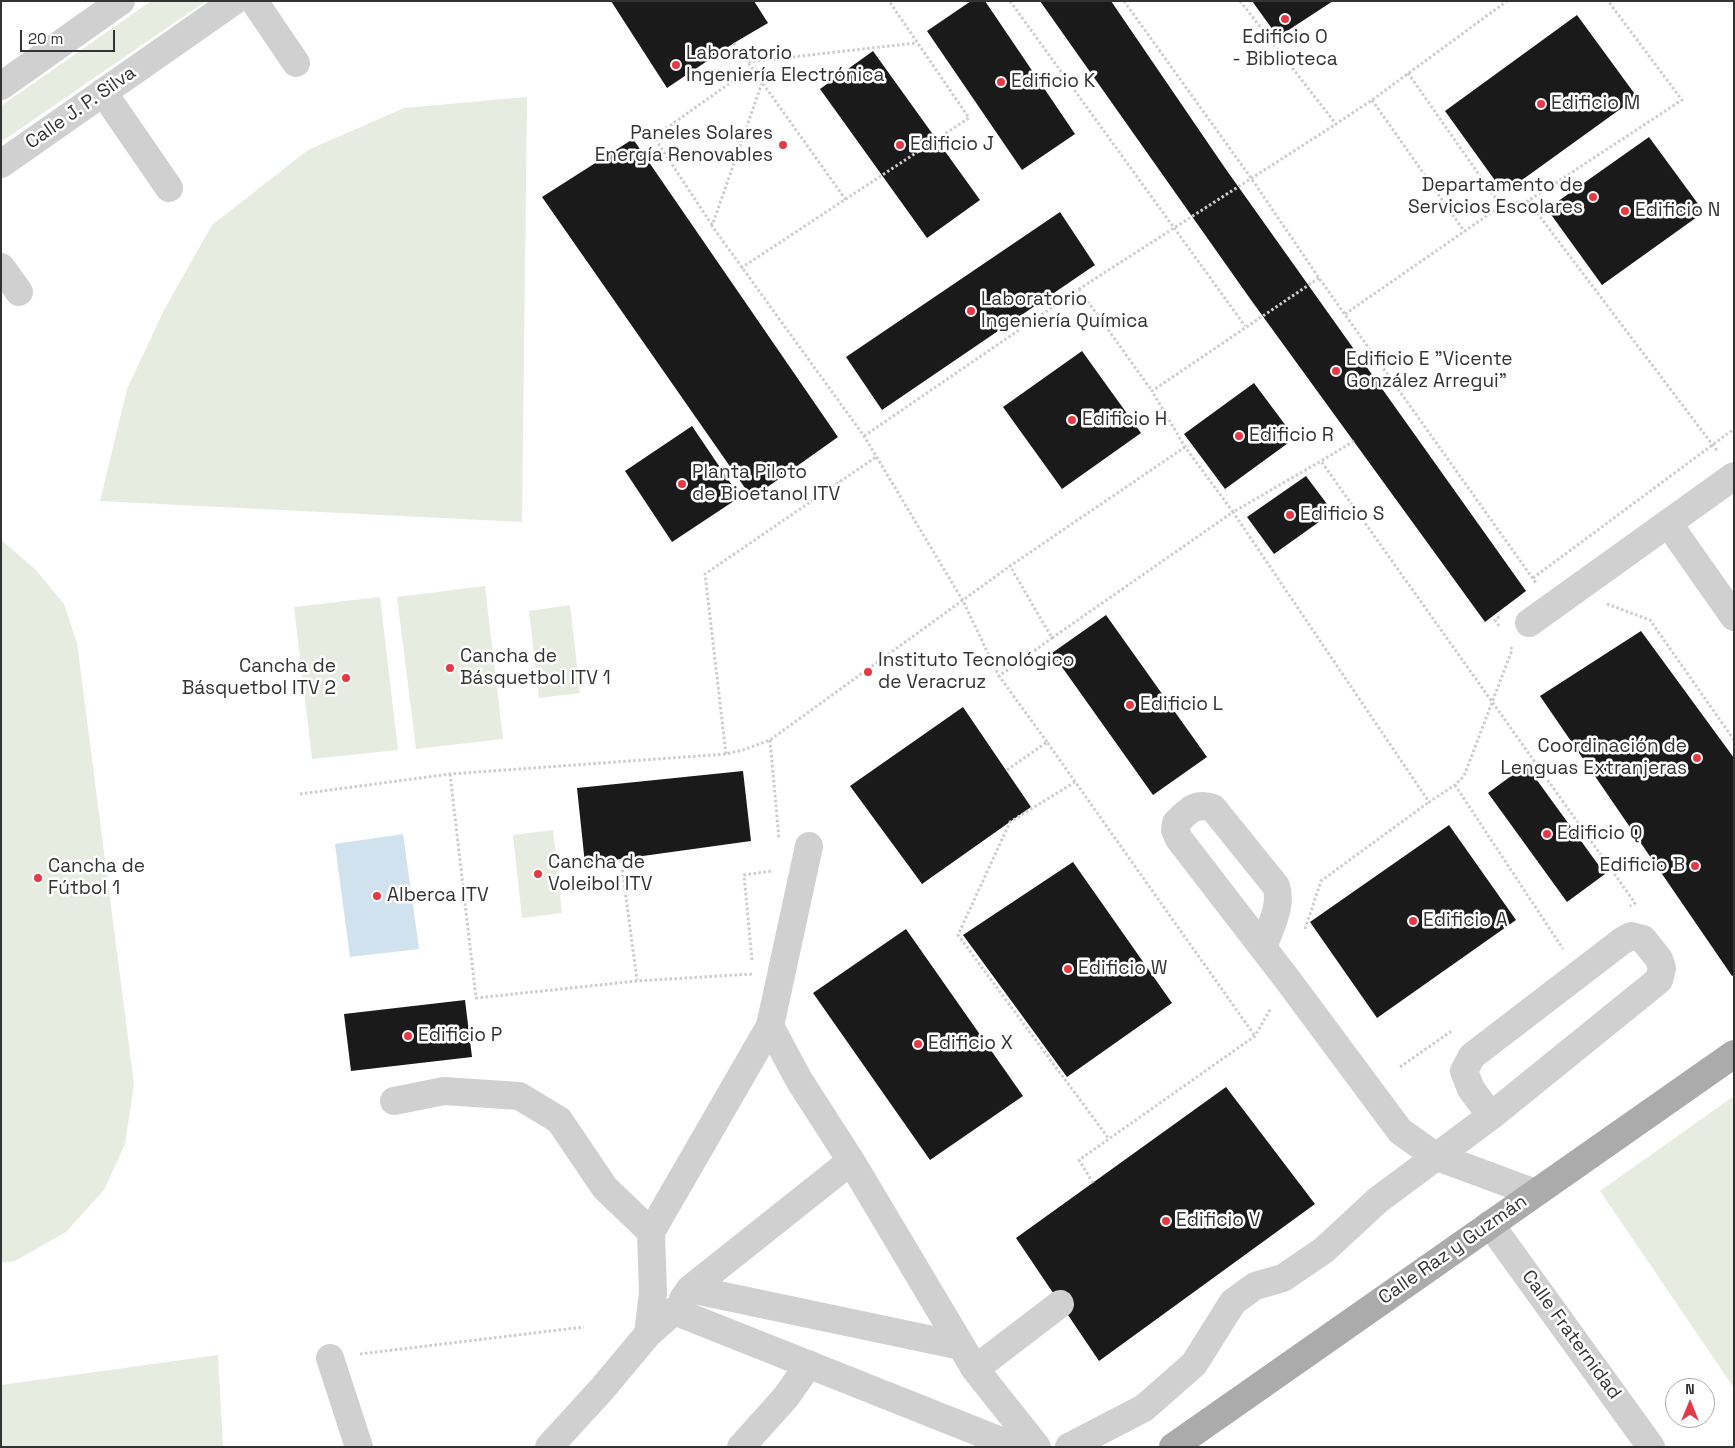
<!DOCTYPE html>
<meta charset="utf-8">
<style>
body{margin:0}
#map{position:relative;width:1735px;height:1448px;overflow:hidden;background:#fff;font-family:"Space Grotesk",sans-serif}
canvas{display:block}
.frame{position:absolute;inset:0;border:2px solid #333;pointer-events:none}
.north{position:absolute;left:1665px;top:1378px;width:50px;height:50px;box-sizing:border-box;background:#fff;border:1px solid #adadad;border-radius:50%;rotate:0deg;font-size:14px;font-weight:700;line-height:20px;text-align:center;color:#333}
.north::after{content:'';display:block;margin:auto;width:18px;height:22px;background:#e63946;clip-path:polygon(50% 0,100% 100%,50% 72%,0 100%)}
.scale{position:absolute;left:20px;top:30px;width:95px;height:22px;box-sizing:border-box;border:2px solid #333;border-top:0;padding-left:6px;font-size:15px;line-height:18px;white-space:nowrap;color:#333;-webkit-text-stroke:4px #fff;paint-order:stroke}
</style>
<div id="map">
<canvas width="1735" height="1448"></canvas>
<div class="frame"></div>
<div class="north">N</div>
<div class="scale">20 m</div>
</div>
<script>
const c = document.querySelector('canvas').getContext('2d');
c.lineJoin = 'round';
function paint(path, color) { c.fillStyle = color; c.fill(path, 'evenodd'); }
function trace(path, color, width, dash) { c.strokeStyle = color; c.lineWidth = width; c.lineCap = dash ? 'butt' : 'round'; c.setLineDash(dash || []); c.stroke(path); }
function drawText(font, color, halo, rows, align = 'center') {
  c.font = font + ' "Space Grotesk",sans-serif'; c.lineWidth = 5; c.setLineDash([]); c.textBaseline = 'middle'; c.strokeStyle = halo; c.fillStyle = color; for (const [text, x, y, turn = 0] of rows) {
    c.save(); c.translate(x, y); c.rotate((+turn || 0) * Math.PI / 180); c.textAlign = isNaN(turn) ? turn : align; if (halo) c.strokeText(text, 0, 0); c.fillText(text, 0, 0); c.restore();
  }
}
paint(new Path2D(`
 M151 1H206L1 142V106Z
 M527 97 522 522 100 501 127 389 164 310 212 225 308 150 404 108Z
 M1 540 35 569 64 604 77 643 134 1084 125 1144 104 1190 66 1232 15 1261 1 1263Z
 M485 586 503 739 416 749 397 597Z
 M380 597 398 750 312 759 294 607Z
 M570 605 580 693 539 698 529 611Z
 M553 830 562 913 522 918 513 835Z
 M1734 1096V1388L1600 1191Z
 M218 1355 223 1447H1V1385Z`), '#e6ecdf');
paint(new Path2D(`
 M403 834 419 949 350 957 335 844Z`), '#cfe2ee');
paint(new Path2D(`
 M611 1H754L768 23 734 43 667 88Z
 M971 1H985L1075 134 1022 170 927 31Z
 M1040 1H1111L1225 168 1526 591 1485 622 1251 300Z
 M1252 1H1333L1278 37Z
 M1577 15 1637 97 1504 193 1445 111Z
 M873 51 980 200 927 238 820 89Z
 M1649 137 1704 212 1602 285 1547 209Z
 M633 139 838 437 752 498 542 197Z
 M1060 212 1095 265 882 410 846 357Z
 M1082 351 1141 433 1062 489 1003 407Z
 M1254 383 1295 438 1225 489 1184 434Z
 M692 426 740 497 672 542 625 471Z
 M1306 476 1333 512 1274 554 1247 517Z
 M1106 615 1207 757 1153 795 1052 653Z
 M1641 631 1734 758V975L1732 976 1540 696Z
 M963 707 1031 807 922 884 850 786Z
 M1526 765 1605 874 1567 902 1488 793Z
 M743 771 751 841 585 864 577 788Z
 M1449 825 1516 920 1377 1018 1310 922Z
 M1073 862 1172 1003 1067 1077 963 935Z
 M906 929 1023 1096 930 1160 813 993Z
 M465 1000 472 1057 351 1071 344 1014Z
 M1226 1087 1315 1204 1099 1361 1016 1238Z`), '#1a1a1a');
trace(new Path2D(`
 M1010 1 1245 326
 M1124 1 1251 178 1319 278 1536 583
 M1240 1 1336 124 1372 100 1507 1
 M734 43 846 200
 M748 62 916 43
 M1408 73 1501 206
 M762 83 712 226 864 436 963 601 999 676
 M1372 100 1464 231
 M1528 201 1718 452
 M712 225 654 137 751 68
 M741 268 969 118 889 1
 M1319 278 1152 391 1185 447 1233 512 1321 461
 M1079 289 1152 391
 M1345 314 1501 206 1528 201 1682 100 1608 1
 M864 436 1079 289 1336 124
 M1354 441 1321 461 1635 903 1630 906
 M1185 447 1010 566 1052 638 1233 512 1429 802 1455 785 1464 776 1512 650 1511 647
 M1533 578 1734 429
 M1607 604 1650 620 1734 740
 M1499 626 1495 620 1500 616
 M770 740 779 839
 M1047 742 999 676 1052 638
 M726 754 705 574 876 457
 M1007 770 1047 742 1255 1036
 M450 774 476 998 637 981 752 974
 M1075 782 1010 822 958 935 1109 1139
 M1455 785 1563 949
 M300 794 450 774 726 754 743 750 770 740 1010 566
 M621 860 637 980
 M1305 929 1321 881 1429 802
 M752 960 744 875 772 871
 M1400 1067 1453 1030
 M1093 1183 1079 1160 1255 1036 1271 1008
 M360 1354 584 1327`), '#cdcdcd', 3, [2.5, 2.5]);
trace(new Path2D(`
 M254 1 296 63
 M1 86 121 1
 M103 92 169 188
 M1 164 234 1
 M1 267 19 292
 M1668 523 1734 617
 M1529 623 1734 476
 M1263 948C1269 929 1283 906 1276 886L1213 808C1195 802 1188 811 1176 823L1175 830 1179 839 1287 979 1400 1131 1435 1156 1535 1193
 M770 1026 799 1080 851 1161 975 1369 1037 1447
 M394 1101 444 1091 519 1096 559 1120 605 1188 651 1232 653 1293 648 1334
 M1490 1224 1651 1447
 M651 1232 770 1026 809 846
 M690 1289 961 1346
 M683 1299 690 1289 851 1161
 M330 1358 359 1447
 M975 1369 1060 1304
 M549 1447 602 1389 648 1334 674 1311 1016 1447
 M741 1447 786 1397 809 1364
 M1069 1447 1144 1408 1194 1364 1233 1302 1255 1286 1283 1278 1324 1250 1378 1200 1491 1116 1659 980 1662 968 1659 959 1643 939 1631 936 1622 941 1472 1056 1464 1071 1471 1089 1491 1116`), '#d0d0d0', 28);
trace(new Path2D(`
 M1173 1447 1734 1054`), '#ababab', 28);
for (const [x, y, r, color] of [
 [1285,19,5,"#e63946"],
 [676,65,5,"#e63946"],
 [1001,82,5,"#e63946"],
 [1541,104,5,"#e63946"],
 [783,145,5,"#e63946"],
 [900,145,5,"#e63946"],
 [1593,197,5,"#e63946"],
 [1625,211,5,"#e63946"],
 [971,311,5,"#e63946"],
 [1336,371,5,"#e63946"],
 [1072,420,5,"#e63946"],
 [1239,436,5,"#e63946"],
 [682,484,5,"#e63946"],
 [1290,515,5,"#e63946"],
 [450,668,5,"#e63946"],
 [868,672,5,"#e63946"],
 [346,678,5,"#e63946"],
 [1130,705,5,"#e63946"],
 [1697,758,5,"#e63946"],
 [1547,834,5,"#e63946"],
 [1695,866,5,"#e63946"],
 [538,874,5,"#e63946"],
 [38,878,5,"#e63946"],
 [377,896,5,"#e63946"],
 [1413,921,5,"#e63946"],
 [1068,969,5,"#e63946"],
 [408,1036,5,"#e63946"],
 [918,1044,5,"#e63946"],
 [1166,1221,5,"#e63946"]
]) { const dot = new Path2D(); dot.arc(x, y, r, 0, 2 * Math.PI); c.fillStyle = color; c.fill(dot); trace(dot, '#fff', 2); }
drawText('19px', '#333', '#fff', [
 ["Edificio O",1285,38,"center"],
 ["- Biblioteca",1285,60,"center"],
 ["Laboratorio",686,54],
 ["Ingeniería Electrónica",686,76],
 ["Edificio K",1011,82],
 ["Edificio M",1551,104],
 ["Paneles Solares",773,134,"right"],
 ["Energía Renovables",773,156,"right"],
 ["Edificio J",910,145],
 ["Departamento de",1583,186,"right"],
 ["Servicios Escolares",1583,208,"right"],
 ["Edificio N",1635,211],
 ["Laboratorio",981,300],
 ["Ingeniería Química",981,322],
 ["Edificio E \"Vicente",1346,360],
 ["González Arregui\"",1346,382],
 ["Edificio H",1082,420],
 ["Edificio R",1249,436],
 ["Planta Piloto",692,473],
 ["de Bioetanol ITV",692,495],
 ["Edificio S",1300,515],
 ["Cancha de",460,657],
 ["Básquetbol ITV 1",460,679],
 ["Instituto Tecnológico",878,661],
 ["de Veracruz",878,683],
 ["Cancha de",336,667,"right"],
 ["Básquetbol ITV 2",336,689,"right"],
 ["Edificio L",1140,705],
 ["Coordinación de",1687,747,"right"],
 ["Lenguas Extranjeras",1687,769,"right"],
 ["Edificio Q",1557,834],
 ["Cancha de",548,863],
 ["Voleibol ITV",548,885],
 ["Edificio B",1685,866,"right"],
 ["Cancha de",48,867],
 ["Fútbol 1",48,889],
 ["Alberca ITV",387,896],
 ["Edificio A",1423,921],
 ["Edificio W",1078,969],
 ["Edificio P",418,1036],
 ["Edificio X",928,1044],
 ["Edificio V",1176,1221]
], 'left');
drawText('19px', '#333', '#fff', [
 ["Calle J. P. Silva",81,108,-35],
 ["Calle Raz y Guzmán",1453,1250,-35],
 ["Calle Fraternidad",1571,1335,54]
]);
</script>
